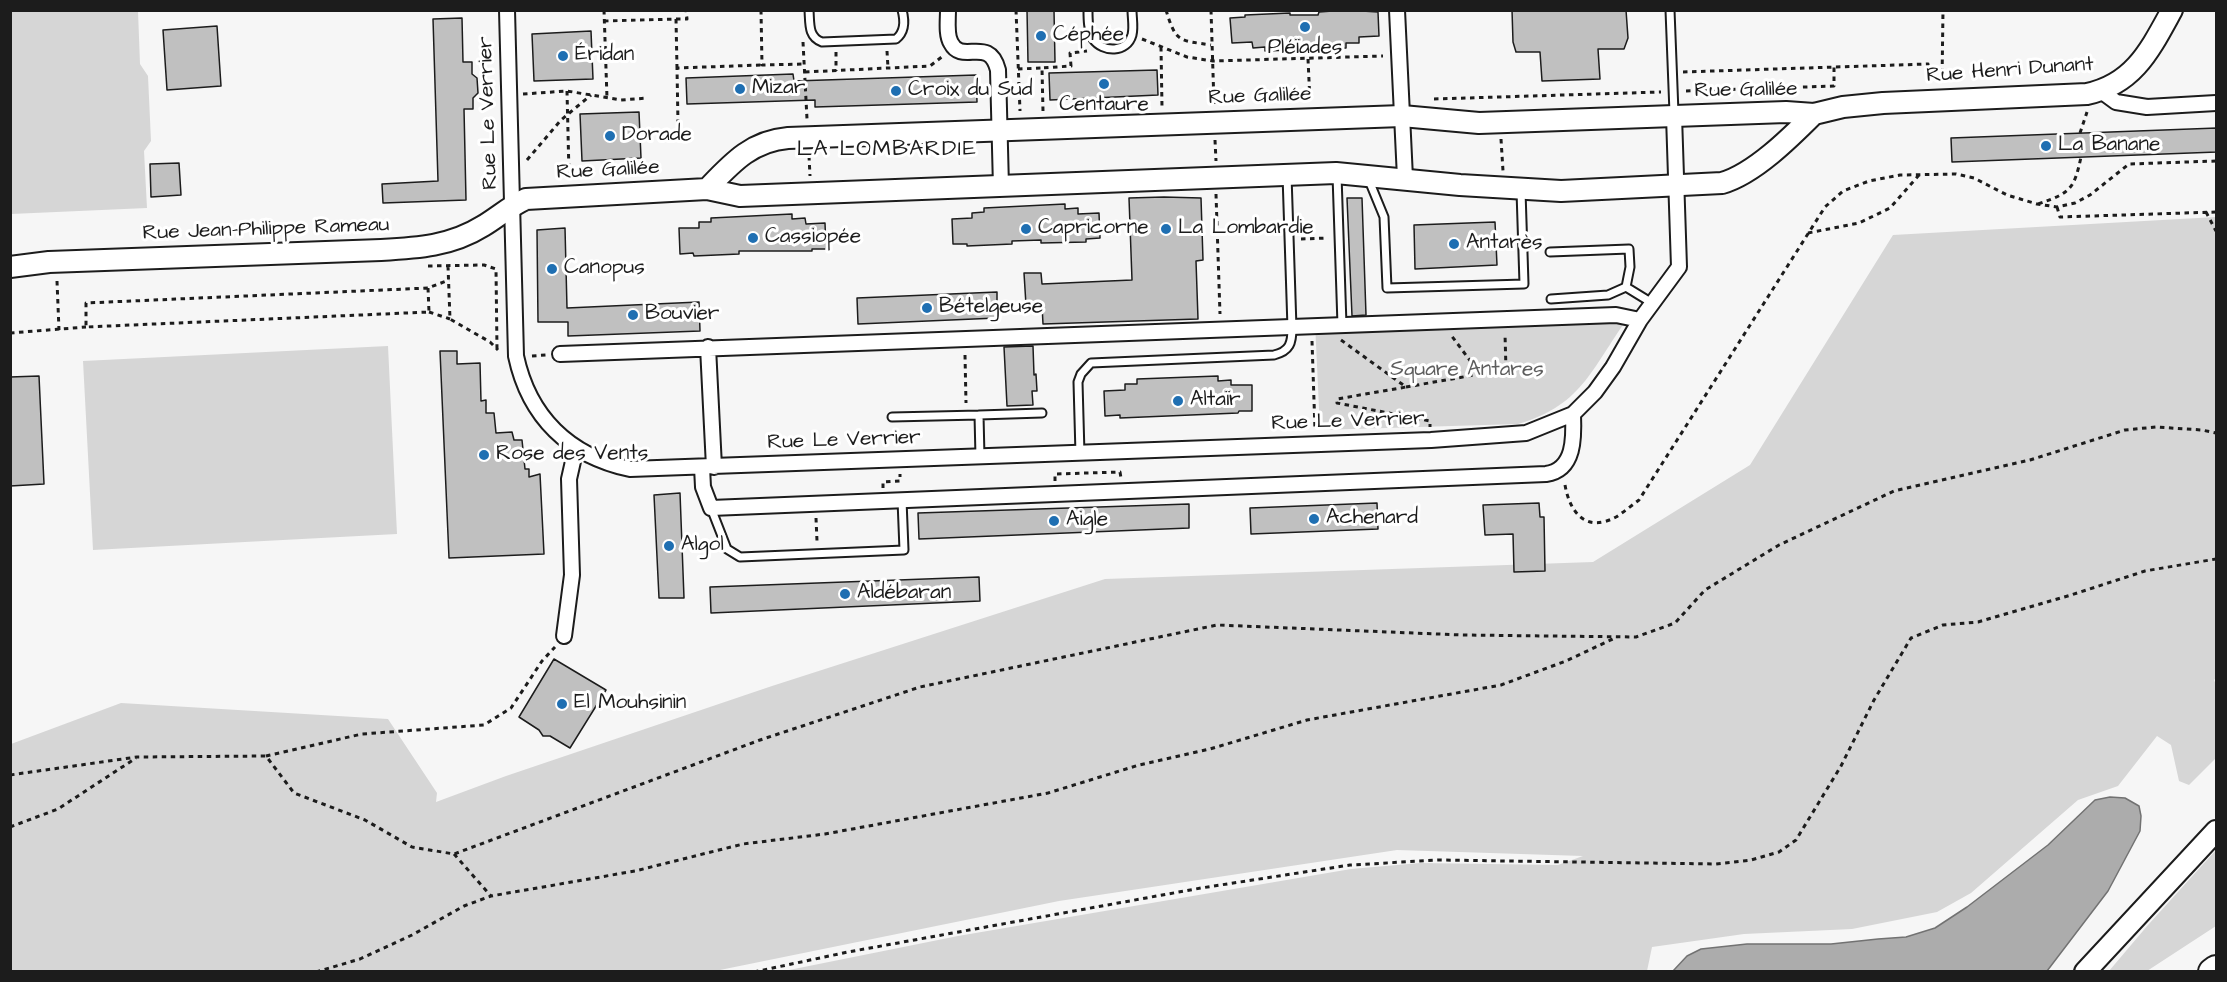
<!DOCTYPE html>
<meta charset="utf-8">
<style>
body{margin:0}
#map{position:relative;width:2227px;height:982px;overflow:hidden;background:#f6f6f6;font-family:"Architects Daughter",sans-serif}
canvas{display:block}
.frame{position:absolute;inset:0;border:12px solid #1c1c1c;pointer-events:none}
</style>
<div id="map">
<canvas width="2227" height="982"></canvas>
<div class="frame"></div>
</div>
<script>
const c = document.querySelector('canvas').getContext('2d');
c.lineJoin = 'round';
function paint(path, color) { c.fillStyle = color; c.fill(path, 'evenodd'); }
function trace(path, color, width, dash) { c.strokeStyle = color; c.lineWidth = width; c.lineCap = dash ? 'butt' : 'round'; c.setLineDash(dash || []); c.stroke(path); }
function drawText(font, color, halo, rows, align = 'center') {
  c.font = font + ' "Architects Daughter",sans-serif'; c.lineWidth = 6; c.setLineDash([]); c.textBaseline = 'middle'; c.strokeStyle = halo; c.fillStyle = color; for (const [text, x, y, turn = 0] of rows) {
    c.save(); c.translate(x, y); c.rotate((+turn || 0) * Math.PI / 180); c.textAlign = isNaN(turn) ? turn : align; if (halo) c.strokeText(text, 0, 0); c.fillText(text, 0, 0); c.restore();
  }
}
paint(new Path2D(`
 M11 11H138L140 64 148 76 151 141 144 151 147 208 11 214Z
 M2216 217V678L2214 680 2216 685V758L2189 785 2179 781 2171 745 2157 736 2118 786 2078 800 1971 893 1937 912 1852 929 1744 934 1652 947 1647 971H784L958 936 1351 869 1420 863 1558 865 1583 856 1397 850 1059 901 715 971 11 972V744L121 703 388 719 437 793 436 802 506 776 772 686 1105 579 1593 562 1750 465 1893 235Z
 M1626 308 1631 314C1593 364 1585 405 1518 424L1320 430 1315 322Z
 M388 346 397 534 93 550 83 361Z
 M2216 850V926L2147 971H2109L2148 925Z`), '#d6d6d6');
const water = new Path2D(`
 M2110 797 2125 798 2139 806 2141 816 2140 831 2108 891 2047 971H1673L1687 956 1701 949 1747 944H1831L1878 939 1906 937 1935 928 1967 907 2048 845 2095 800Z`);
paint(water, '#acacac');
trace(water, '#727272', 1.5);
const building = new Path2D(`
 M1027 10H1054L1055 62H1028Z
 M1346 10 1378 12 1379 36 1359 37V43H1346V48L1265 51V47L1253 48 1252 42 1232 43 1230 18 1245 17V15L1290 13V15H1318L1319 12Z
 M1512 10H1626L1628 38 1624 49H1598L1600 79 1542 81 1540 52H1516L1513 42Z
 M462 18 463 62H472V74L477 78 478 93 473 98V109H464L466 200 383 203 382 184 438 181 433 19Z
 M217 26 221 86 167 90 163 30Z
 M591 31 593 79 534 81 532 34Z
 M1157 70 1158 95 1050 100 1049 73Z
 M793 74 794 81 976 75 977 102 815 107V100L687 104 686 78Z
 M639 112 641 158 582 161 580 114Z
 M2217 128V152L1952 162 1951 138Z
 M179 163 181 195 151 197 150 164Z
 M1164 197 1201 198 1203 260 1196 261 1198 319 1043 324 1042 305H1026L1024 273H1041L1042 284 1132 280 1129 198Z
 M1347 198H1362L1366 315 1352 316Z
 M1065 204V209L1078 208V214L1099 213 1100 238 1086 239V242L1041 243V240L1012 241V244L967 246V244H953L952 219 972 218V213L984 212V208Z
 M792 214V219L805 218 806 224 825 223 826 249H812V251H739V254L694 256 693 253 680 254 679 228H699V222H711V218Z
 M1495 222 1497 265 1415 269 1414 225Z
 M565 228 567 308 699 302 700 331 568 336V322H538L537 230Z
 M997 292V318L858 324 857 298Z
 M1033 346 1034 375 1036 374 1037 391H1032L1033 405 1007 406 1004 347Z
 M440 351H457V364L480 363 481 401 486 400V413H494L496 433 512 432 514 440H522L525 469H529V477L540 474 544 554 449 558Z
 M39 376 44 484 10 486V377Z
 M1218 376V381L1231 380V385H1252V411H1239L1238 413 1120 418V415L1105 416 1104 391 1125 390V384H1137V379Z
 M680 493 684 598H659L654 495Z
 M1377 503 1378 529 1251 534 1250 508Z
 M1539 503 1540 517H1544L1545 571 1514 572 1513 534 1485 535 1483 505Z
 M1189 504V528L919 539 918 513Z
 M979 577 980 601 711 613 710 587Z
 M554 659 606 690 570 748 550 736H543L539 730 519 717Z`);
paint(building, '#c0c0c0');
trace(building, '#1c1c1c', 1.5);
const lane = new Path2D(`
 M809 10C810 24 808 37 822 42L896 39C905 32 905 21 902 10
 M1088 10C1088 20 1088 30 1093 39 1103 53 1127 53 1132 35 1134 27 1132 18 1132 10
 M1670 10 1674 113
 M1337 175 1342 325
 M1368 178 1384 217 1387 288 1524 284 1521 191
 M1550 252 1629 249 1630 267 1626 287 1652 303
 M1551 299 1608 295 1626 287
 M979 415 1042 413
 M892 417 979 415 980 457
 M1080 454 1078 382 1081 374 1091 363 1274 355C1290 351 1292 343 1292 328L1287 175
 M711 508 727 549 740 557 904 550 902 500`);
const street = new Path2D(`
 M507 10 516 356C529 417 569 456 630 469L1431 440 1526 433 1573 414 1595 392 1613 367 1640 320 1679 267 1674 116
 M948 10C948 20 946 35 951 43 962 65 989 35 998 70L1001 187
 M1397 10 1405 178
 M2101 91 2116 102 2147 107 2216 103
 M708 347 714 467
 M560 354 1616 315 1640 320
 M702 467 703 487 711 508 1546 474C1575 470 1574 437 1573 414
 M564 636 572 575 569 479 576 448`);
const secondary = new Path2D(`
 M707 189C731 164 751 141 788 138L1402 116 1479 123 1786 112 1814 114 1843 107 1883 103 2087 94C2134 84 2150 50 2172 10
 M10 267 49 262 381 250C418 248 451 246 483 226 498 217 510 206 526 199L707 189 740 196 1336 173 1460 185 1561 191 1722 183C1754 174 1791 137 1814 114
 M2085 972 2216 831`);
const highway = new Path2D(`
 M2212 972 2216 969`);
trace(lane, '#1c1c1c', 11);
trace(street, '#1c1c1c', 18);
trace(secondary, '#1c1c1c', 24);
trace(highway, '#1c1c1c', 30);
trace(new Path2D(`
 M604 10 607 98
 M761 10 762 65 804 64
 M1016 10 1020 111
 M1166 10C1176 43 1179 40 1211 45
 M1211 10 1214 104
 M676 19H687L686 10
 M604 21 676 19 677 68
 M1142 39 1187 57 1213 61 1383 56
 M803 42 807 119
 M1161 47 1162 107
 M887 51 888 68
 M836 52V71
 M1308 59 1310 102
 M1018 69 1042 68
 M805 72 930 66 943 56
 M1683 72 1928 64 1929 81
 M1942 82 1943 10
 M567 91 569 174
 M1686 91 1834 86V67
 M523 94 567 91 621 100 648 98
 M1434 99 1661 92
 M1043 111 1042 68 1071 66 1070 53 1087 51
 M678 124 677 68 762 65
 M2080 133 2087 112
 M1501 139 1503 171
 M1215 140 1216 161
 M809 156 810 176
 M527 160 561 120 591 95
 M1216 194 1220 314
 M2038 204C2070 193 2074 190 2081 157
 M2057 207 2060 217 2216 212
 M2206 212 2216 231
 M1808 233 1859 223 1890 208 1919 175
 M1301 239 1328 238
 M428 266 484 265 496 269 497 349
 M448 266 450 319 490 342 498 350
 M57 281 59 330
 M428 288 429 312 86 327V303L428 288 449 280
 M429 312 450 319
 M10 333 86 327
 M1341 340 1406 387 1337 399V403L1430 421V427
 M1312 341 1315 430
 M965 355 966 403
 M532 356 546 355
 M1480 374 1506 370 1505 334
 M1406 387 1480 374 1451 335
 M1055 481V474L1120 472 1121 478
 M1565 485C1570 513 1586 533 1616 517 1624 512 1632 505 1639 500L1825 207 1843 191 1869 181 1900 175 1956 174 1974 178 2007 195 2037 204 2057 207 2075 203 2090 195 2129 164 2216 161
 M883 488V482L900 481V474
 M816 518 817 541
 M266 756 362 734 484 725 511 708 542 661 555 647
 M10 775 137 757 266 756 294 793 365 820 412 847 454 854 760 740 920 687 1217 625 1462 635 1636 637 1675 623 1705 590 1779 545 1894 491 2030 460 2125 430 2156 427 2202 430 2216 433
 M10 827 58 809 136 758
 M454 854 491 896
 M316 972 360 959 412 935 464 906 491 896 635 871 743 844 825 834 1048 793 1139 765 1210 749 1307 720 1501 685 1566 661 1617 637
 M754 972 848 952 1201 888 1350 865 1439 860 1716 864 1751 860 1779 852 1796 840 1841 766 1874 700 1911 638 1943 625 1978 622 2071 595 2145 571 2216 559`), '#1c1c1c', 3, [4.5, 4.5]);
trace(lane, '#fff', 7);
trace(street, '#fff', 14);
trace(secondary, '#fff', 20);
trace(highway, '#fff', 26);
for (const [x, y, r, color] of [
 [1305,27,6,"#1f6fb2"],
 [1041,36,6,"#1f6fb2"],
 [563,56,6,"#1f6fb2"],
 [1104,84,6,"#1f6fb2"],
 [740,89,6,"#1f6fb2"],
 [896,91,6,"#1f6fb2"],
 [610,136,6,"#1f6fb2"],
 [2046,146,6,"#1f6fb2"],
 [1026,229,6,"#1f6fb2"],
 [1166,229,6,"#1f6fb2"],
 [753,238,6,"#1f6fb2"],
 [1454,244,6,"#1f6fb2"],
 [552,269,6,"#1f6fb2"],
 [927,308,6,"#1f6fb2"],
 [633,315,6,"#1f6fb2"],
 [1178,401,6,"#1f6fb2"],
 [484,455,6,"#1f6fb2"],
 [1314,519,6,"#1f6fb2"],
 [1054,521,6,"#1f6fb2"],
 [669,546,6,"#1f6fb2"],
 [845,594,6,"#1f6fb2"],
 [562,704,6,"#1f6fb2"]
]) { const dot = new Path2D(); dot.arc(x, y, r, 0, 2 * Math.PI); c.fillStyle = color; c.fill(dot); trace(dot, '#fff', 2); }
drawText('21px', '#1c1c1c', '#fff', [
 ["Céphée",1053,36],
 ["Pléïades",1305,49,"center"],
 ["Éridan",575,56],
 ["Mizar",752,89],
 ["Croix du Sud",908,91],
 ["Centaure",1104,106,"center"],
 ["Dorade",622,136],
 ["La Banane",2058,146],
 ["Capricorne",1038,229],
 ["La Lombardie",1178,229],
 ["Cassiopée",765,238],
 ["Antarès",1466,244],
 ["Canopus",564,269],
 ["Bételgeuse",939,308],
 ["Bouvier",645,315],
 ["Altaïr",1190,401],
 ["Rose des Vents",496,455],
 ["Achenard",1326,519],
 ["Aigle",1066,521],
 ["Algol",681,546],
 ["Aldébaran",857,594],
 ["El Mouhsinin",574,704]
], 'left');
drawText('21px', '#1c1c1c', '#fff', [
 ["Rue Henri Dunant",2010,71,-4],
 ["Rue Galilée",1746,91,-1],
 ["Rue Galilée",1260,97,-2],
 ["Rue Le Verrier",489,113,-92],
 ["Rue Galilée",608,171,-3],
 ["Rue Jean-Philippe Rameau",266,230,-2],
 ["Rue Le Verrier",1348,422,-2],
 ["Rue Le Verrier",844,441,-2]
]);
drawText('21px', '#5d5d5d', '#fff', [
 ["Square Antares",1467,371]
]);
c.letterSpacing = '1.5px';
drawText('22px', '#1c1c1c', '#fff', [
 ["LA LOMBARDIE",887,150]
]);
c.letterSpacing = '0px';
</script>
